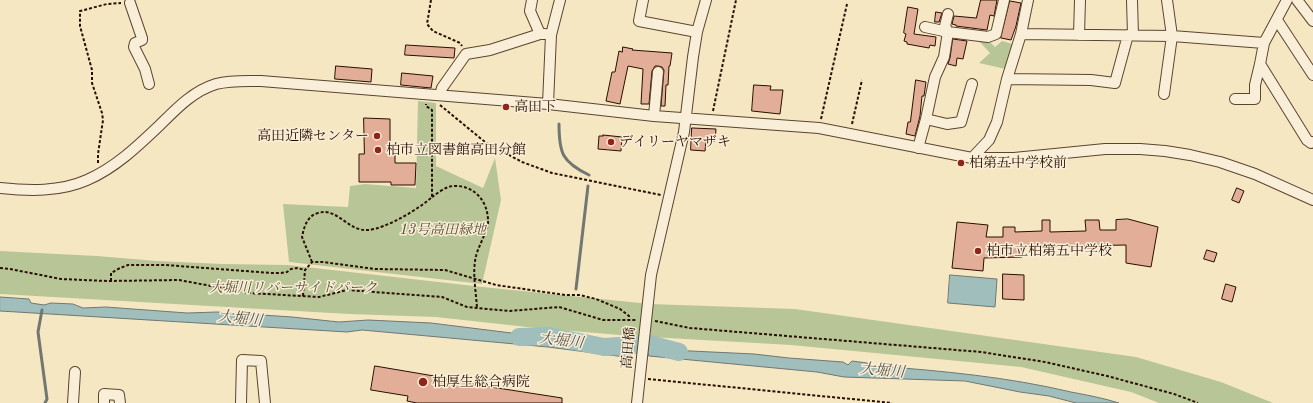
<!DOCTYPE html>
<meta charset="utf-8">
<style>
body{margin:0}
canvas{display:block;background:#f6e7c3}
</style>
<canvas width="1313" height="403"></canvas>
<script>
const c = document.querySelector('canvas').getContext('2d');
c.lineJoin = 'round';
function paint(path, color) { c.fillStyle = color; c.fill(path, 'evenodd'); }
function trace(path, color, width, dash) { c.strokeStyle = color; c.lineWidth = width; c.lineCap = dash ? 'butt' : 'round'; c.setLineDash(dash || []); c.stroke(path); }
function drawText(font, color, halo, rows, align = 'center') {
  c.font = font + ' "Old Standard TT","Noto Serif JP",serif'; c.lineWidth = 3; c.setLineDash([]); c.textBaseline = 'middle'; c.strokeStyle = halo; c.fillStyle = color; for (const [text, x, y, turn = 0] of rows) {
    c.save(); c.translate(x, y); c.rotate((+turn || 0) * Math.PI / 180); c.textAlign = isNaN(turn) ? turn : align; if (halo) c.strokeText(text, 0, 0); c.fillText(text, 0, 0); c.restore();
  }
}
paint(new Path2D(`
 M979 41 990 42 995 47 1002 41 1012 44 1006 69 979 63 990 53Z
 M418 101 436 103V166L483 188 495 158 501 200 482 284 289 262 283 204 348 207 350 186 365 184 416 188Z
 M0 251 97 256 157 261 223 264 288 265 483 287 650 304 795 309 1136 357 1221 382 1273 403H1159L1131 392 1021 367 791 345 632 336 536 328 436 317 349 314 0 294Z`), '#b8c697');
const water = new Path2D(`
 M950 275 997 279 995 307 948 303Z
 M0 297 29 299 31 303 44 305 51 303 73 304 83 308 106 307 187 313 217 312 292 317 339 322 368 320 431 323 592 343 633 346 631 356 625 357 548 347 362 330 347 332 0 311Z
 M647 345 670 350 754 354 789 358 843 362 848 365 852 361 867 363 874 368 878 366C943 371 1008 377 1071 392 1087 395 1103 398 1119 403H1076L1049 396 1020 392 965 381 844 377 817 372 649 356Z`);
paint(water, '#9fbebc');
trace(water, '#707871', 1);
trace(new Path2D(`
 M559 124C559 153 562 162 589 175
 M576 289 588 186
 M42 310 38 332 47 399 45 403`), '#707871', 3);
trace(new Path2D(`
 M519 337 549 336 604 347 649 344 679 352`), '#9fbebc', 18);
const building = new Path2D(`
 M981 0H997L994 16 990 15 987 30 956 26V25L952 24 954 16 976 18Z
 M1010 1 1021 3 1016 26 1011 40 1001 38Z
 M908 7 918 9 914 34 936 37 935 46 930 45 929 48 907 44V42L904 41 906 34 904 33Z
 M936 12 942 13 939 22H935Z
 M953 39 967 41 963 59 957 58 956 66 948 64 950 58Z
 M406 45 455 48 454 58 405 55Z
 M623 47 633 49 632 50 672 53 670 66H669L668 85H666L665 106H661L664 70 662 67 658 66H655L652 71 649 104H641L643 69 628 66 620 104 606 101 612 72H615L619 51 622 52Z
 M336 66 372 69 371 82 335 79Z
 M402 73 433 76 431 88 401 85Z
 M916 80 926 82 924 96H922L920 116 915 136 906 134 908 122H910Z
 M754 85 771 86 770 90H783L780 114 752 111Z
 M364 118 390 119V154H395V163H416L415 185H391V182H359V154H364Z
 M692 128 716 129 715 141H706L705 151 691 150Z
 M603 135 622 137 621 151 598 149 599 136H603Z
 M1237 188 1244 191 1239 203 1232 200Z
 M1128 219 1158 227 1151 267 1126 263V245L1022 247V257L984 258 983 271 952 268 957 222 988 225 986 237H1003V227H1015V232L1042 231V220H1050V232L1086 231 1085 220H1099L1100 230H1116V220Z
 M1207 250 1217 253 1214 262 1204 259Z
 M1003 274 1024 275V300L1003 299Z
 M1226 284 1236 287 1232 302 1222 299Z
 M375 366 446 378V380L562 398V403H417L407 401 408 396 371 390Z`);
paint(building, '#e2ae98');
trace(building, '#290e00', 1);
const minor = new Path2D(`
 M532 0 530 11 540 34H545
 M643 0 639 21 697 32
 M1028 0 1021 34 1172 36 1264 43
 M1132 0 1133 35
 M1287 0 1264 43 1260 64 1307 140 1311 143 1313 142
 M1297 0 1313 21
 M130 3 142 38V40L135 43 134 47 145 69 149 84
 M948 14 945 26 948 32 988 37 996 34 1004 0
 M1277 20 1313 75
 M1079 35 1080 0
 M1007 79 1091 80 1115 83 1128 35
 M1164 94 1172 36 1167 0
 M440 95 442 88 466 54 490 50 540 34
 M1235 99H1255V85L1260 64
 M548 104 551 35 560 0
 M654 116 658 72
 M926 119 947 124 961 122 972 84
 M918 148 926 119 935 77 944 57 948 32 925 27
 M972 158 989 140 997 122 1007 79 1021 34
 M0 188C29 191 60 192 87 180 115 168 138 146 160 125 176 109 193 91 216 84 231 80 246 81 261 81L548 104 654 116 819 128 972 158H1014L1105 149H1140L1165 151 1190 155 1220 162 1255 174 1313 200
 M73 403 75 372
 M104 403V394L119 395 120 403
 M241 403 242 360 261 361 265 403
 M637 403 651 275 684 132 693 57 697 32 706 0`);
trace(minor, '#5c4431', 12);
trace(new Path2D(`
 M431 0 427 24 433 31 460 43 462 46
 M440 105 485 142 522 162 552 173 661 195
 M713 111 736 0
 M821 119 847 4
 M852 124 862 80
 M98 163V154L103 120 102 113 92 83V70L80 26V11L107 4 121 3
 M432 197C438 193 446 186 454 186 474 185 488 201 488 221 489 228 478 247 476 256 472 272 476 291 477 308
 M312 262 302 237C304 227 307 216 318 213 338 207 348 232 368 230 385 229 419 209 432 197V110L426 106V104
 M0 268 10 269 61 279 107 281 179 280 249 293 319 297 347 290 442 297 467 307 509 311 559 307 603 320H637
 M111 281V273L118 269 128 265H166L271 273H281L287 272 291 269 297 268 305 270
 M303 296 305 270 312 262H323L375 269 445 270 496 285 565 295H580L596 299 620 309 629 316V320
 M655 321 690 328 981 352 1045 362 1107 376 1174 394 1198 403
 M648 379 892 403`), '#290e00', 2, [3, 2]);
trace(minor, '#f9efd8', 10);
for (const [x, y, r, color] of [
 [506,107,4,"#8f2418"],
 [377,136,4,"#8f2418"],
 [611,142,4,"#8f2418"],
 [378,150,4,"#8f2418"],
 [961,163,4,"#8f2418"],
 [978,251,4,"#8f2418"],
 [423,382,5,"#8f2418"]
]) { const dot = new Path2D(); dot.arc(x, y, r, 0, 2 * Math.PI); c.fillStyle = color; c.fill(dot); trace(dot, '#f9efd8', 1.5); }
drawText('14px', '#290e00', '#f9efd8', [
 ["高田下",514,107],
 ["高田近隣センター",369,136,"right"],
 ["デイリーヤマザキ",619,142],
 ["柏市立図書館高田分館",386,150],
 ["柏第五中学校前",969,163],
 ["柏市立柏第五中学校",986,251],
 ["柏厚生総合病院",432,382]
], 'left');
drawText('italic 14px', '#5b4e35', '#f9efd8', [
 ["13号高田緑地",443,230],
 ["大堀川リバーサイドパーク",293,288]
]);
drawText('14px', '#290e00', '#f9efd8', [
 ["高田橋",629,348,-85]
]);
drawText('italic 15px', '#58544b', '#f9efd8', [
 ["大堀川",240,319,6],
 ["大堀川",561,341,7],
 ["大堀川",882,371,5]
]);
</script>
